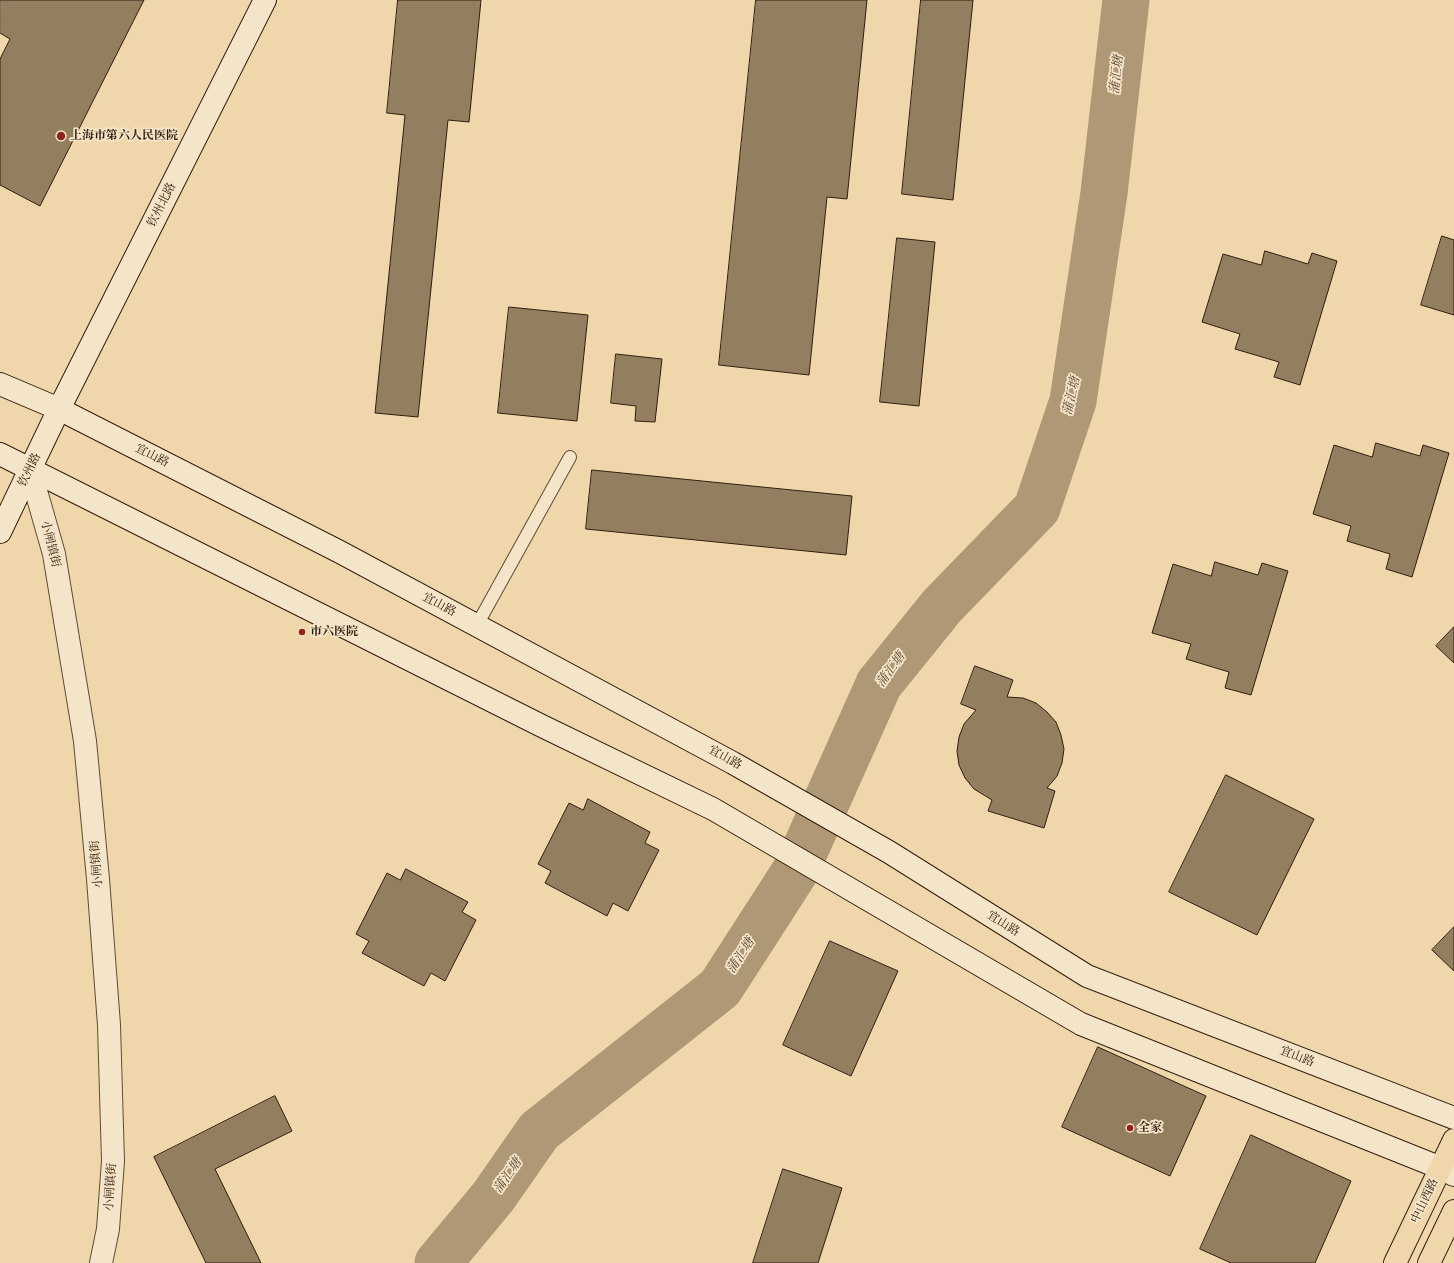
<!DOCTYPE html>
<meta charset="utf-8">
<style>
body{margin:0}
canvas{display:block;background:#efd7ab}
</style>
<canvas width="1454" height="1263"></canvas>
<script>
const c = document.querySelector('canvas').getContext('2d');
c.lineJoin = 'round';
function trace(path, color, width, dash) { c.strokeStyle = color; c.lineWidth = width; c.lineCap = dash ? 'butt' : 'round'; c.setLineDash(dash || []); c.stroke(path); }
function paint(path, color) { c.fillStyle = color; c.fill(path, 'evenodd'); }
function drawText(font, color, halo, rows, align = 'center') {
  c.font = font + ' "IM FELL French Canon","Noto Serif SC",serif'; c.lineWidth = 3.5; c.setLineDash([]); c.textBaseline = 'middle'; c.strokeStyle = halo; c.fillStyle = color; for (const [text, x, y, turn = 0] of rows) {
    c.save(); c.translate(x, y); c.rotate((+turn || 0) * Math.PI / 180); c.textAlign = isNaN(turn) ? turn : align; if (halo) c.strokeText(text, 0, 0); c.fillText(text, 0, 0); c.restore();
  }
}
trace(new Path2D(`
 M438 1263 493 1197 539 1131 720 988 796 870 879 684 942 606 1037 508 1073 401 1104 193 1126 0`), '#ae9876', 47);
const building = new Path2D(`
 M0 0H144L40 206 0 185V59L10 39 0 33Z
 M398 0H481L469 122 448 120 418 417 375 413 405 115 387 113Z
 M756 0H867L847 199 827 197 809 375 719 365Z
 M921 0H973L953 200 902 194Z
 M1442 236 1454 240V315L1421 305Z
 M897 238 935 242 919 406 880 402Z
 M1265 251 1308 264 1312 253 1337 261 1300 385 1274 377 1279 362 1235 349 1240 334 1202 322 1223 254 1261 265Z
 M509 307 588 315 577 421 498 413Z
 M616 354 662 359 655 422 635 421 636 406 611 403Z
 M1376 443 1420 456 1423 445 1449 453 1412 577 1386 569 1390 554 1347 541 1351 526 1313 514 1334 445 1372 457Z
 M592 470 852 496 846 555 586 529Z
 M1215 562 1258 575 1262 563 1288 571 1251 695 1225 688 1229 672 1186 659 1191 644 1152 633 1173 564 1211 576Z
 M1454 627V663L1436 646Z
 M975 666 1013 680 1007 697 1023 698 1036 703 1047 712 1056 722 1061 735 1064 749 1062 763 1057 776 1047 788 1055 791 1044 828 988 811 992 800 974 789 965 778 959 765 957 751 959 737 964 724 976 710 961 704Z
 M1226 775 1314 819 1257 935 1169 892Z
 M588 799 650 832 645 843 659 850 628 911 613 903 607 916 545 883 551 871 538 864 569 803 583 810Z
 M406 869 468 902 462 912 476 920 445 981 431 973 424 986 362 953 369 941 356 934 387 873 400 880Z
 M1454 927V971L1432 950Z
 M830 941 898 971 851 1076 783 1045Z
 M1098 1047 1206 1096 1170 1176 1062 1127Z
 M275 1096 292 1131 215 1169 261 1263H206L154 1157Z
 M1251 1135 1351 1181 1315 1263H1231L1200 1249Z
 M783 1169 842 1188 818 1263H753Z`);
paint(building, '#947e60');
trace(building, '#311d0f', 1);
const lane = new Path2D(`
 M477 625 570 457`);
const street = new Path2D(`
 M30 470 54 554 85 741 98 879 109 1025 113 1161 108 1229 101 1263`);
const secondary = new Path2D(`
 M0 384 59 409 340 552 733 763 889 852 1087 976 1454 1118
 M0 454 542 726 713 809 1081 1024 1441 1168 1454 1175
 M0 532 59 409 265 0`);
const primary = new Path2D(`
 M1395 1263 1454 1140`);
const highway = new Path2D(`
 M1429 1263 1454 1211`);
trace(lane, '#604c36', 14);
trace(street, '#604c36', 24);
trace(secondary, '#311d0f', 24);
trace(primary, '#311d0f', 24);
trace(highway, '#311d0f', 24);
trace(lane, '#f5e5c8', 12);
trace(street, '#f5e5c8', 22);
trace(secondary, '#f5e5c8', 22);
trace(primary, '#efd7ab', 22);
trace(highway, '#efd7ab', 22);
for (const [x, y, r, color] of [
 [61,136,5,"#8f2418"],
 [302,632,4,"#8f2418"],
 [1130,1128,4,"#8f2418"]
]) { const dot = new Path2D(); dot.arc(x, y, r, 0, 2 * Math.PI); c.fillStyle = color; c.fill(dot); trace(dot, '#f5e5c8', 1.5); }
drawText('bold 12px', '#311d0f', '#f5e5c8', [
 ["上海市第六人民医院",70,136],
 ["市六医院",310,632],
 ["全家",1138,1128]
], 'left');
drawText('12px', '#311d0f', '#f5e5c8', [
 ["钦州北路",162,205,-63],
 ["宜山路",152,456,27],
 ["钦州路",30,470,-64],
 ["小闸镇街",50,544,76],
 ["宜山路",439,605,28],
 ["宜山路",725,758,29],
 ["小闸镇街",97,864,-95],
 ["宜山路",1003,924,32],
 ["宜山路",1297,1057,21],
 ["小闸镇街",111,1187,-86],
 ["中山西路",1425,1201,-65]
]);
drawText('italic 13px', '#5d4833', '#f5e5c8', [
 ["蒲汇塘",1117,75,-84],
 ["蒲汇塘",1072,396,-77],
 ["蒲汇塘",891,670,-54],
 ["蒲汇塘",741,956,-57],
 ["蒲汇塘",508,1176,-55]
]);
</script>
